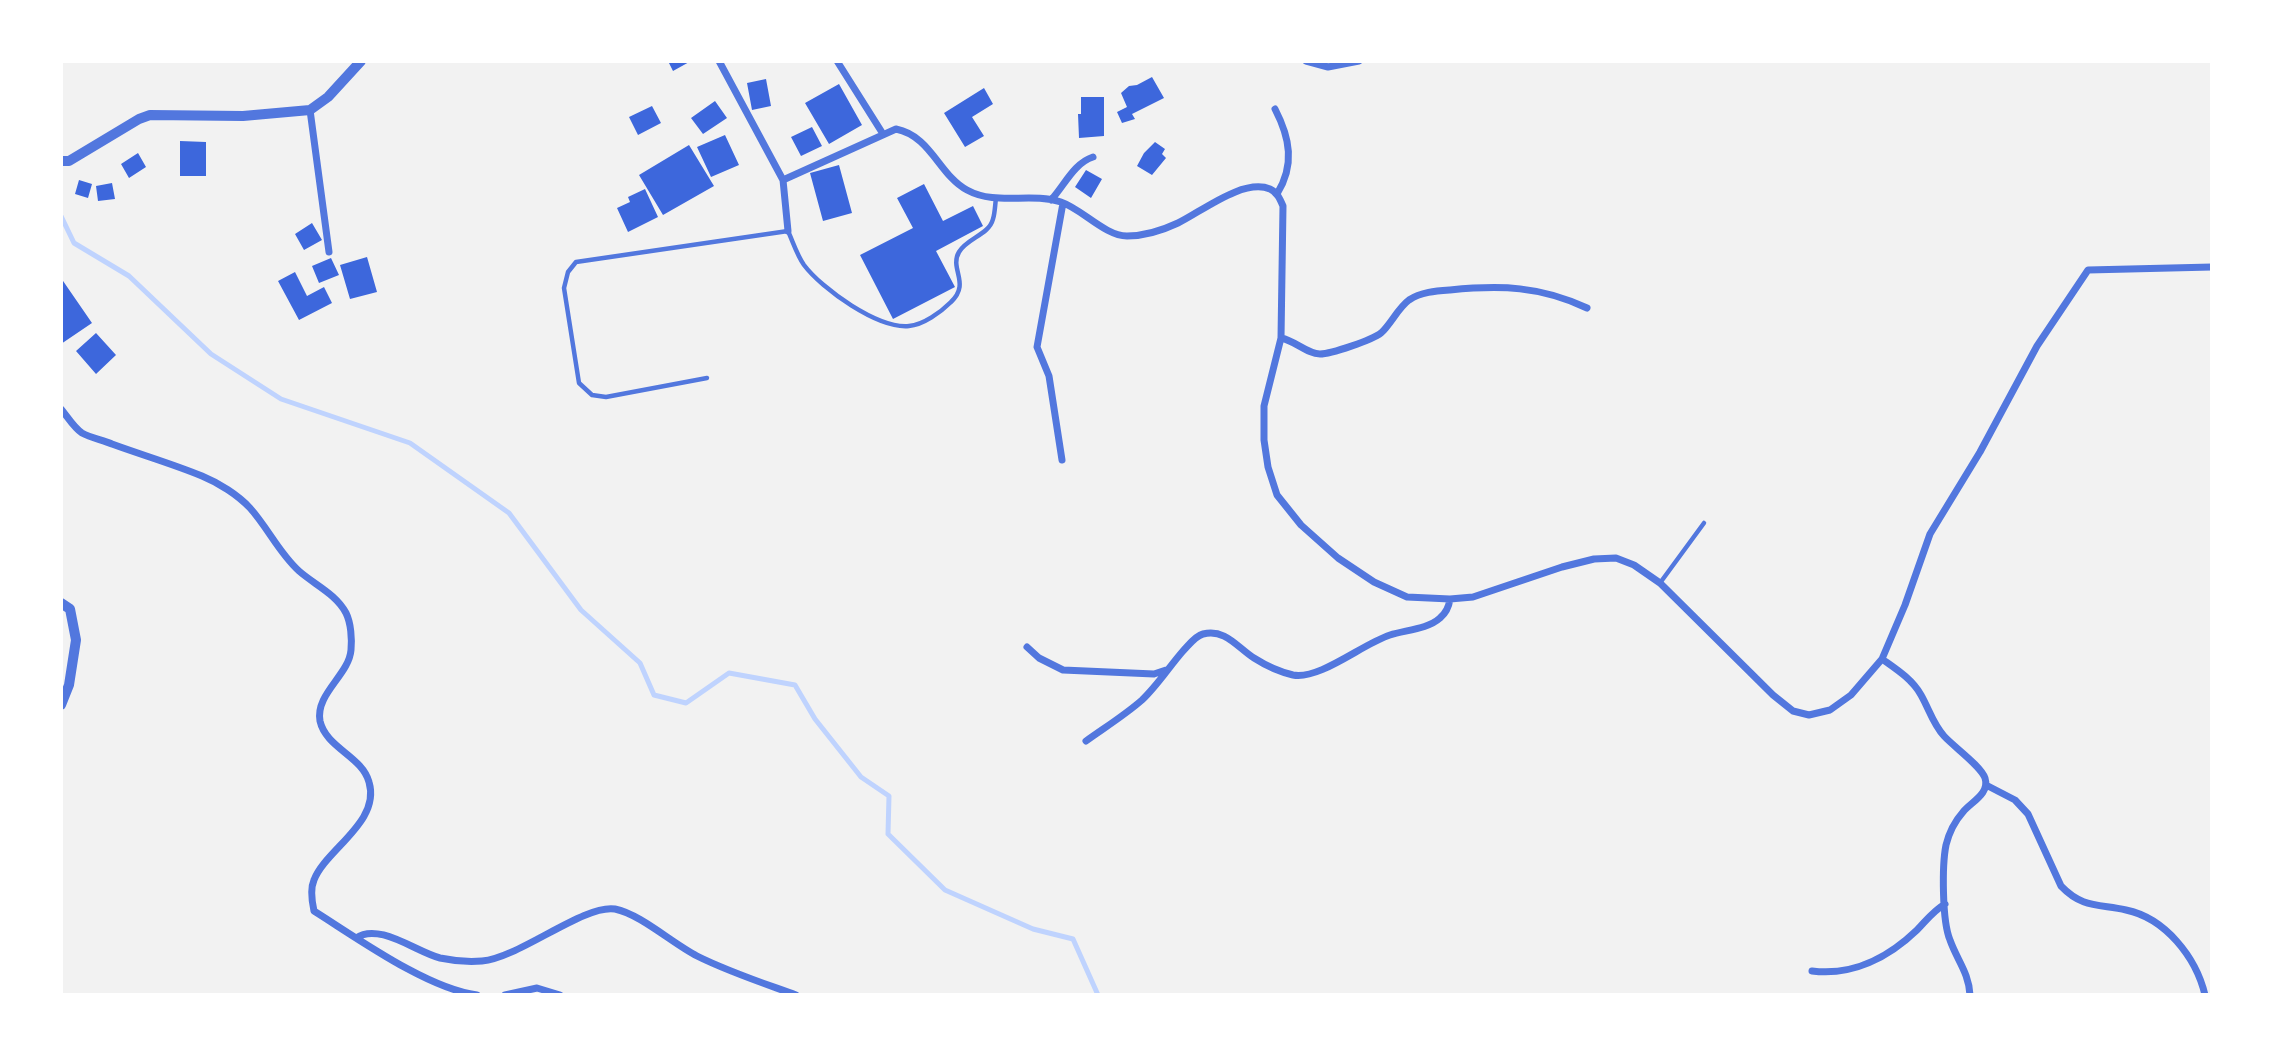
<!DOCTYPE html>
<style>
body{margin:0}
#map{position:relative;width:2273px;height:1056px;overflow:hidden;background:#f2f2f2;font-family:Lato,sans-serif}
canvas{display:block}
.frame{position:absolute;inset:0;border:63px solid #fff;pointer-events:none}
</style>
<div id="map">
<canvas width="2273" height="1056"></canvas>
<div class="frame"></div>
</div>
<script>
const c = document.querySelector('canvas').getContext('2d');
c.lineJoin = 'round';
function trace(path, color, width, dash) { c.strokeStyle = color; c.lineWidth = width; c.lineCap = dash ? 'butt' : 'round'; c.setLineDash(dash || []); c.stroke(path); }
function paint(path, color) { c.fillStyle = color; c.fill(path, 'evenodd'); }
trace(new Path2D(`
 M61 216 74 243 129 276 211 354 281 399 410 443 509 513 581 610 640 663 654 695 686 703 729 673 795 685 815 719 861 777 889 796 888 834 945 890 1033 929 1073 939 1098 995`), '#bfd3fe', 5);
paint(new Path2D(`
 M668 61H691L673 71Z
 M1152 77 1164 98 1132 114 1135 119 1122 123 1117 112 1127 107 1121 93 1129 86 1137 85Z
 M766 79 771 106 752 110 747 83Z
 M839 84 862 125 829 144 805 103Z
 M984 88 993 104 972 117 984 136 965 147 944 113Z
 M1081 97H1104V136L1079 138 1078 114H1081Z
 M715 101 727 118 703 134 691 118Z
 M652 106 661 123 638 135 629 117Z
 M812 127 822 146 801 156 791 137Z
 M725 135 739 165 711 177 697 147Z
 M180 141 206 142V176H180Z
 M1155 142 1165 149 1162 154 1166 158 1152 175 1137 166 1144 153Z
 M689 145 714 186 663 215 639 175Z
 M138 153 146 167 129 178 121 164Z
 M839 165 852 213 823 221 810 173Z
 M1086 170 1102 179 1091 198 1075 187Z
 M79 180 92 184 88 198 75 194Z
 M112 183 115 199 98 201 96 186Z
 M924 184 943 221 973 206 983 226 936 251 955 287 893 319 860 255 913 228 897 198Z
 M645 189 658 217 628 232 617 208 630 202 628 197Z
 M312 223 322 240 304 250 295 234Z
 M367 257 377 292 350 299 340 265Z
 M331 258 339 275 319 283 312 266Z
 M295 272 307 296 324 287 332 303 299 320 278 281Z
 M61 278 92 323 61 344Z
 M96 333 116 355 96 374 76 351Z`), '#3d67dc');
trace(new Path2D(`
 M707 378 606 397 592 395 579 383 564 288 568 272 576 262 788 231C793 242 797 255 804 265 822 289 878 329 909 326 923 325 941 312 951 302 971 283 949 269 959 252 967 238 989 235 993 219 995 213 995 205 996 198
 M1660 583 1704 523`), '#5277de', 4.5);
trace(new Path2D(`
 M719 61 783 180 788 231
 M837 61 883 134
 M1306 61 1328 67 1359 61
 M1275 109C1290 138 1295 165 1277 194
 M310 110 329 252
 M783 180 896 129C931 136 939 175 967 190 996 206 1030 192 1061 202 1082 209 1105 236 1127 236 1145 236 1161 231 1178 223 1201 212 1243 178 1270 189 1277 192 1280 199 1283 206L1281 338 1264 406V440L1268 467 1277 495 1301 525 1338 558 1374 582 1407 597 1450 599 1473 597 1562 567 1594 559 1616 558 1634 565 1660 583 1773 695 1793 711 1809 715 1830 710 1851 695 1882 659 1905 605 1930 534 1980 452 2037 346 2088 270 2212 267
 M1051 200C1064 186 1074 163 1093 157
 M1281 338C1296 341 1307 354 1320 354 1331 354 1372 340 1381 333 1391 324 1398 308 1409 300 1421 292 1436 291 1450 290 1501 285 1540 286 1587 308
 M61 409C67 416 74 428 82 433 91 438 103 440 112 444 142 455 173 464 202 476 219 483 238 495 250 508 268 528 279 553 299 571 315 585 336 594 346 613 351 623 352 639 351 650 349 675 315 694 320 721 326 748 362 756 369 782 381 822 326 849 314 880 310 889 312 902 314 911 357 938 428 989 477 995
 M1062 460 1049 376 1037 347 1063 203
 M1027 647 1039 658 1063 670 1154 674 1166 670
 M1882 659C1896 669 1912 679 1921 695 1929 709 1933 724 1944 736 1954 747 1981 766 1985 778 1990 794 1971 802 1963 812 1955 821 1949 833 1946 845 1942 865 1942 921 1950 940 1957 960 1969 973 1970 995
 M1086 741C1104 728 1125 715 1142 700 1157 686 1169 667 1183 651 1189 645 1195 636 1203 634 1225 628 1238 648 1254 658 1265 665 1280 672 1293 675 1320 680 1362 644 1390 635 1406 630 1428 629 1440 618 1446 613 1449 606 1450 599
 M1986 785 2015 800 2028 814 2061 886C2082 908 2098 904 2126 910 2165 918 2196 957 2205 995
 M356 938C379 922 416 952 440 958 454 961 469 962 482 961 519 958 584 904 615 909 640 914 672 943 697 956 729 972 763 983 796 995
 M1812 971C1852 976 1888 958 1917 930 1926 921 1933 911 1945 904
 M505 995 537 988 560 995`), '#5277de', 7);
trace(new Path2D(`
 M61 161H69L139 119 150 115 243 116 310 110 328 97 361 61
 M61 603 70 609 76 640 69 685 61 705`), '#5277de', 10);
</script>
